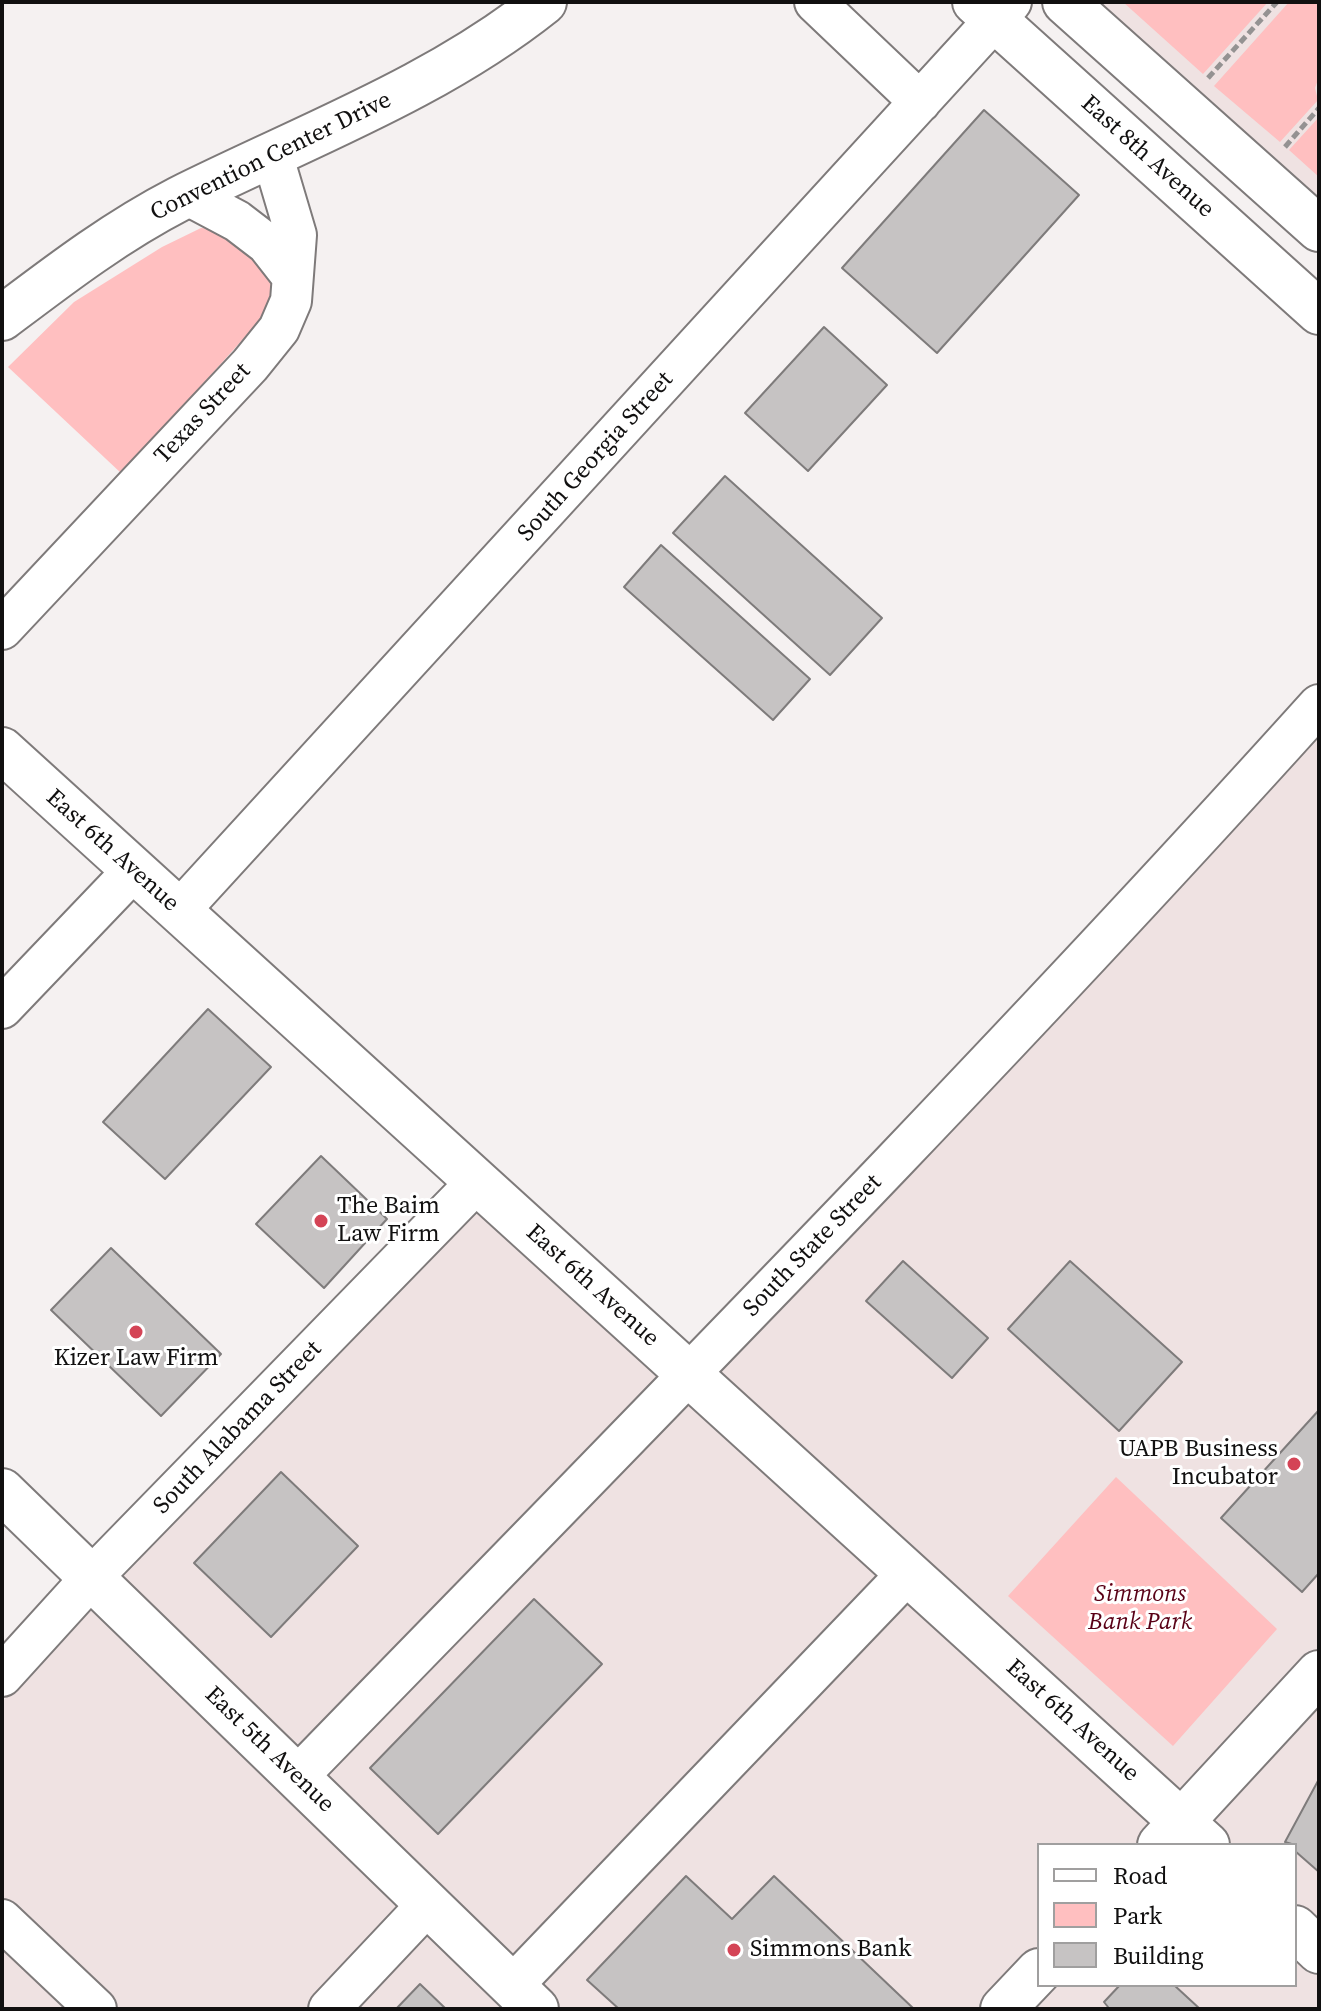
<!DOCTYPE html>
<style>
body{margin:0}
#map{position:relative;width:1321px;height:2011px;overflow:hidden;background:#f5f1f1;font-family:"Source Serif 4",serif}
canvas{display:block}
.frame{position:absolute;inset:0;border:4px solid #111010;pointer-events:none}
.legend{position:absolute;left:1037px;top:1843px;width:260px;height:144px;box-sizing:border-box;background:#fff;border:2px solid #a09f9f;margin:0;padding:10px 14px;list-style:none;font-size:24px;color:#111010}
.legend li{display:flex;align-items:center;gap:16px;height:40px}
.legend b{width:40px;border:2px solid #a09f9f}
</style>
<div id="map">
<canvas width="1321" height="2011"></canvas>
<div class="frame"></div>
<ul class="legend">
<li><b style="height:10px;background:#fff"></b>Road</li>
<li><b style="height:22px;background:#ffbfc0"></b>Park</li>
<li><b style="height:22px;background:#c6c3c3"></b>Building</li>
</ul>
</div>
<script>
const c = document.querySelector('canvas').getContext('2d');
c.lineJoin = 'round';
function paint(path, color) { c.fillStyle = color; c.fill(path, 'evenodd'); }
function trace(path, color, width, dash) { c.strokeStyle = color; c.lineWidth = width; c.lineCap = dash ? 'butt' : 'round'; c.setLineDash(dash || []); c.stroke(path); }
function drawText(font, color, halo, rows, align = 'center') {
  c.font = font + ' "Source Serif 4",serif'; c.lineWidth = 6; c.setLineDash([]); c.textBaseline = 'middle'; c.strokeStyle = halo; c.fillStyle = color; for (const [text, x, y, turn = 0] of rows) {
    c.save(); c.translate(x, y); c.rotate((+turn || 0) * Math.PI / 180); c.textAlign = isNaN(turn) ? turn : align; if (halo) c.strokeText(text, 0, 0); c.fillText(text, 0, 0); c.restore();
  }
}
paint(new Path2D(`
 M1087 2H1319V210Z
 M1319 730V2009H2V1702L481 1206 715 1378 1129 938ZM1039 1845H1295V1985H1039Z`), '#efe2e2');
paint(new Path2D(`
 M1123 2H1268L1203 74Z
 M1289 2H1319V77L1315 88 1318 100 1280 142 1214 86Z
 M1319 117V177L1289 150Z
 M201 228 224 229 271 272 273 292 270 309 122 474 8 367 74 302 162 247Z
 M1116 1477 1277 1629 1173 1746 1008 1596Z`), '#ffbfc0');
const building = new Path2D(`
 M984 110 1079 195 937 353 842 268Z
 M824 327 887 385 808 471 745 413Z
 M725 476 882 618 830 675 673 533Z
 M661 545 810 679 773 720 624 587Z
 M208 1009 271 1067 165 1179 103 1122Z
 M321 1156 387 1219 324 1288 256 1224Z
 M111 1248 221 1354 161 1416 51 1310Z
 M903 1261 988 1338 952 1378 866 1301Z
 M1070 1261 1182 1362 1119 1431 1008 1329Z
 M1319 1410V1573L1302 1592 1221 1518Z
 M281 1472 358 1546 271 1637 194 1563Z
 M534 1599 602 1664 438 1834 370 1768Z
 M1319 1779V1872L1295 1851V1845L1285 1842Z
 M686 1876 732 1919 774 1876 914 2009H619L587 1980Z
 M420 1984 446 2009H396Z
 M1120 1985H1174L1200 2009H1106L1108 2007 1104 2002Z`);
paint(building, '#c6c3c3');
trace(building, '#7e7b7b', 2);
const minor = new Path2D(`
 M815 2 920 102
 M188 195 237 221 267 244 292 276
 M2 629 250 365 279 329 291 301 296 235 272 154
 M179 911 1011 2
 M2 1008 133 871
 M2 1676 92 1577 476 1183
 M297 1777C641 1423 988 1072 1319 705
 M2 1920 96 2009
 M512 1986 908 1573
 M329 2009 428 1904`);
const major = new Path2D(`
 M975 2 1319 312
 M1065 2 1319 229
 M2 318C59 275 115 232 179 199 303 137 435 89 544 2
 M2 750 1207 1845
 M2 1491 536 2009
 M1160 1845 1319 1673
 M1295 1928 1319 1951
 M1003 2009 1039 1971`);
trace(minor, '#7e7a7a', 44);
trace(major, '#7e7a7a', 48);
trace(new Path2D(`
 M1208 78 1277 2
 M1285 147 1319 108`), '#949292', 5, [8, 4]);
trace(minor, '#fff', 40);
trace(major, '#fff', 44);
for (const [x, y, r, color] of [
 [321,1221,8,"#d44456"],
 [136,1332,8,"#d44456"],
 [1294,1464,8,"#d44456"],
 [734,1950,8,"#d44456"]
]) { const dot = new Path2D(); dot.arc(x, y, r, 0, 2 * Math.PI); c.fillStyle = color; c.fill(dot); trace(dot, '#fff', 3); }
drawText('24px', '#111010', '#fff', [
 ["Convention Center Drive",271,157,-26],
 ["East 8th Avenue",1147,157,42],
 ["Texas Street",203,414,-47],
 ["South Georgia Street",596,457,-48],
 ["East 6th Avenue",112,851,42],
 ["South State Street",813,1246,-46],
 ["East 6th Avenue",592,1286,42],
 ["South Alabama Street",238,1428,-46],
 ["East 6th Avenue",1072,1721,42],
 ["East 5th Avenue",269,1750,44]
]);
drawText('24px', '#111010', '#fff', [
 ["The Baim",337,1207],
 ["Law Firm",337,1235],
 ["Kizer Law Firm",136,1359,"center"],
 ["UAPB Business",1278,1450,"right"],
 ["Incubator",1278,1478,"right"],
 ["Simmons Bank",750,1950]
], 'left');
drawText('italic 24px', '#590016', '#fff', [
 ["Simmons",1140,1595],
 ["Bank Park",1140,1623]
]);
</script>
